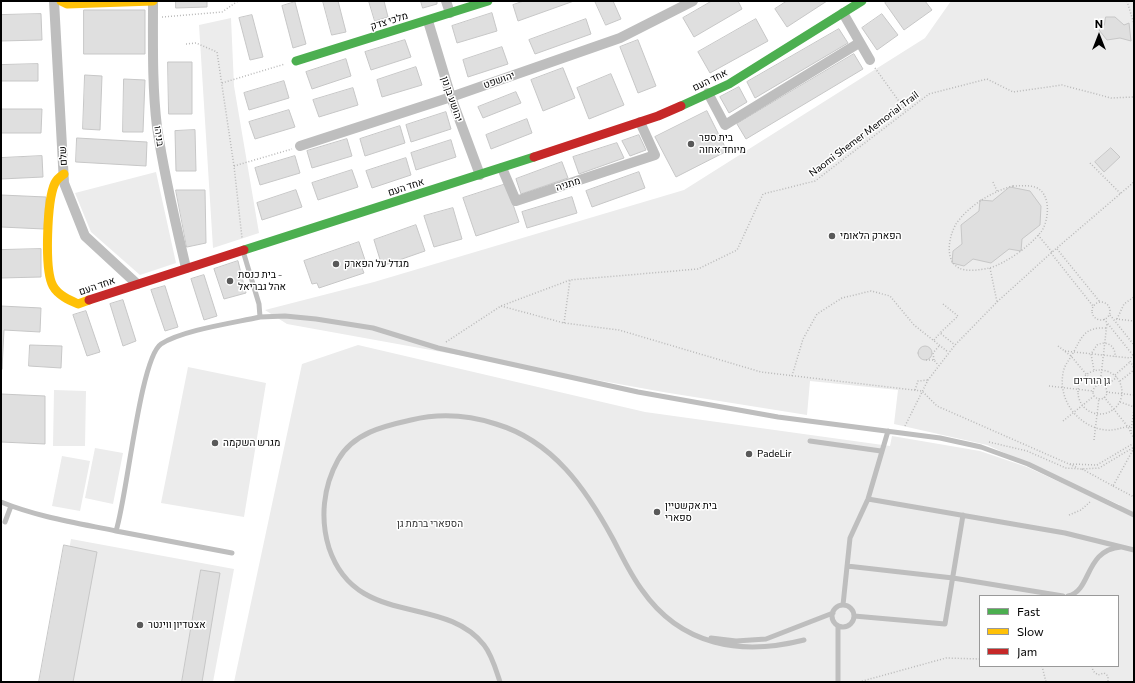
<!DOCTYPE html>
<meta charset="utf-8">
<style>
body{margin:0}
#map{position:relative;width:1135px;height:683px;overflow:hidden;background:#fff;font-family:Commissioner,sans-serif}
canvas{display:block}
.frame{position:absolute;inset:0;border:2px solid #000;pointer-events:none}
.legend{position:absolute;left:979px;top:595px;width:140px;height:72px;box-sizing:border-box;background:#fff;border:1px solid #999;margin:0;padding:5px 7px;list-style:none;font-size:12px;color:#000}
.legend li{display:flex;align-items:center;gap:8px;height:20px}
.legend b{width:20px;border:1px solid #999}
.north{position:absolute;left:1079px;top:16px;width:40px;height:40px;-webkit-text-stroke:3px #fff;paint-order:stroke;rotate:0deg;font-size:11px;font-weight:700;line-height:16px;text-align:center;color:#000}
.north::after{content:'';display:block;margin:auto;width:14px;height:18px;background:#000;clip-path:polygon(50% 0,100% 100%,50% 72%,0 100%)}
</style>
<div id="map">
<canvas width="1135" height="683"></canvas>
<div class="frame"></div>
<ul class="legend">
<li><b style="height:5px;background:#4caf50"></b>Fast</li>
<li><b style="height:5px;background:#ffc107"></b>Slow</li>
<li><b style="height:5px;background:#c62828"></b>Jam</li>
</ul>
<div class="north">N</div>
</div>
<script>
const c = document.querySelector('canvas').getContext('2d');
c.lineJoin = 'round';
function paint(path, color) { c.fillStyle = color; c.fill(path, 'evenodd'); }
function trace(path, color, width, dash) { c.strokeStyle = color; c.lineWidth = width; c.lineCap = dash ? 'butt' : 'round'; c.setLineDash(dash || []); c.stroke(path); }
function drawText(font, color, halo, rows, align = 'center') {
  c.font = font + ' Commissioner,Heebo,sans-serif'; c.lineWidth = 3; c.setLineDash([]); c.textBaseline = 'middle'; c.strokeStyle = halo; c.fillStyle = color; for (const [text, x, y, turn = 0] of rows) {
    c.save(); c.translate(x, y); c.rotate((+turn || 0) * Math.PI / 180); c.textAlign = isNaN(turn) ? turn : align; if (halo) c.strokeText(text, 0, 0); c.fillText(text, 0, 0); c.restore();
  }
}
paint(new Path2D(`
 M951 1H1134V682H234L302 364 358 345 645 412 890 446 892 436 980 451 1027 467 1118 509 1120 505 987 445 894 424 898 390 810 381 807 415 663 392 287 324 265 310 374 282 684 190 925 38ZM980 596H1118V666H980Z
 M231 18 234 86 259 233 213 248 199 25Z
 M156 172 176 263 140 275 91 232 75 193Z
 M188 367 266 383 244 517 161 503Z
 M54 390 86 391 85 446H53Z
 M95 448 123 453 113 504 85 498Z
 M62 456 90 461 80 511 52 506Z
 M71 539 234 569 213 682H45Z`), '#ececec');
const building = new Path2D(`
 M176 1H207V7L176 8Z
 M323 1H338L346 32 332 35Z
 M369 1H384L388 17 375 21Z
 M421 1H437V4L423 8Z
 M524 1H574L518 21 513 5Z
 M595 1H613L621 19 606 25Z
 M712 1H738L742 9 694 37 683 18Z
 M787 1H827L787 27 775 9Z
 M888 1H925L932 10 904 30 885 3Z
 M295 2 306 44 293 48 282 6Z
 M84 10H145V54H84Z
 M492 13 497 31 457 43 452 26Z
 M41 14 42 40 1 41V15Z
 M882 14 898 35 877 50 862 28Z
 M252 15 263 57 250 60 239 18Z
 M1106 17H1115L1124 25 1129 23 1131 41 1120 38 1107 40 1099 30 1101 24 1104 25Z
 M586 19 591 34 535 54 529 40Z
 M756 19 768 41 710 73 698 52Z
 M839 29 848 43 755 98 747 82Z
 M405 40 411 57 371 70 365 52Z
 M638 40 656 86 638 93 620 47Z
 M502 47 508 64 468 77 463 60Z
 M854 54 863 69 746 139 737 124Z
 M346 59 351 76 312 89 306 72Z
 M168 62H192V114H169Z
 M38 64V81H1V65Z
 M416 67 422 85 382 97 377 80Z
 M563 68 575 98 543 111 531 80Z
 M611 74 624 105 589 119 577 88Z
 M85 75 102 76 100 130 83 129Z
 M124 79 145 80 143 132H123Z
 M284 81 289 98 249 110 244 93Z
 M739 87 747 102 729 113 720 97Z
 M353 88 358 105 319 117 313 100Z
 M516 92 521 103 483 118 478 107Z
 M1 109H42L41 133H1Z
 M289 110 295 127 255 139 249 122Z
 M707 111 727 151 676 177 655 137Z
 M446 112 451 129 411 142 406 125Z
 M527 119 532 133 491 149 486 135Z
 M400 126 405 143 365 156 360 139Z
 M195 130 196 171H176L175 131Z
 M639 135 646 150 630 156 622 141Z
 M77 138 147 142 146 166 76 162Z
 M347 139 352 156 312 168 307 151Z
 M451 140 456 157 416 170 411 153Z
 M617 143 624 158 579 174 573 157Z
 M1111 148 1120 157 1104 172 1095 162Z
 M42 156 43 177 1 179V158Z
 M295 156 300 173 260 185 255 168Z
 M406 158 411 175 372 188 366 171Z
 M562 162 568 178 521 194 516 179Z
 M352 170 358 187 318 200 312 183Z
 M639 172 645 188 592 207 586 191Z
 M506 184 519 222 476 236 463 198Z
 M1010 187 1030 191 1041 206 1040 225 1022 239 1021 251 1009 249 991 263 973 259 964 266 952 263 953 251 962 244 961 225 979 211 980 200 992 201Z
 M176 190H205L206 243 187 247Z
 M296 190 302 207 262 220 257 203Z
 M1 195 46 197 44 229 1 227Z
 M572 197 577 213 527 228 522 212Z
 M453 208 462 239 434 247 424 216Z
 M416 225 425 251 382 266 374 240Z
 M359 242 367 266 362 268 364 273 319 288 317 283 312 284 304 261Z
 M41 249V277L1 278V250Z
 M238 261 246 293 224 299 214 269Z
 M204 275 217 316 204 320 191 279Z
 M165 286 178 327 165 331 151 290Z
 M123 300 136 341 123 346 110 304Z
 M1 306 41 308 40 332 4 330 2 369Z
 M86 311 100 352 87 356 73 315Z
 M30 345 62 346 61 368 29 366Z
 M918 353a7 7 0 1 1 14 0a7 7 0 1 1-14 0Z
 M1 394 45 396V444L1 442Z
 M64 545 97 552 73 682H39Z
 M201 570 220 573 202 682H182Z`);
paint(building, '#dfdfdf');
trace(building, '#c7c7c7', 1);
trace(new Path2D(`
 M1127 1 1134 24
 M162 17 222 12 238 1
 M186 44 196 43 217 52 234 166 242 238
 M875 68 906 111
 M222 83 285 64
 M1090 163 1121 194
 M234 166 292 149
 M993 182 997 191
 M1013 186C1020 186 1028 185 1035 187 1052 193 1049 221 1041 232 1030 246 1005 264 989 268 981 270 966 272 959 268 944 260 949 236 956 224 968 206 993 191 1013 186Z
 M1038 235 1052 252
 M1057 249 1100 302
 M1051 253 1093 306
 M990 268 997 302
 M1092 311a9 9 0 1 1 18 0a9 9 0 1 1-18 0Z
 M943 304 958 316 940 333 955 345
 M501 306 564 323 619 330 761 372 922 391 937 406 1078 468
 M1110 315 1134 345
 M1134 318V327
 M1104 319 1132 354
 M1116 319 1134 321
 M1117 319 1124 304 1134 297
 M564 323 570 280
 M1106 328C1084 327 1082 337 1073 353 1070 359 1066 363 1064 369 1056 397 1076 426 1105 430 1115 431 1122 427 1132 426
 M934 340 940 333
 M446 342 501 306 570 280 698 269 737 250 763 194 815 181 929 94 987 79 1013 92 1062 85 1111 98 1134 97
 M1058 346 1071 356 1096 386
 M1065 351 1130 358
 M1131 358 1134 352
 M926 360H934L938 365
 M934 360 933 353 940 345
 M1130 361 1134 368
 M1078 392a22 22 0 1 1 44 0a22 22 0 1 1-44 0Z
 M1094 370 1091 354 1097 345C1107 340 1116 346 1115 357
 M1115 375 1130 362
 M792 376 803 339 817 314 842 298 871 291 890 296 914 325 948 352
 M1120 381 1134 370
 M1100 385 1107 323
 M1093 392a7 7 0 1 1 14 0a7 7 0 1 1-14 0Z
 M1049 386 1093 391
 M1105 387 1117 377
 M915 390 918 381 928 380
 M1106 392 1134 395
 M1104 397 1128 427 1134 439
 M1120 402 1134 407
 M1063 421 1094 396
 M905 426 928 380 955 345 997 302 1051 253 1134 182
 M1131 431 1134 409
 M1094 440 1099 398
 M989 442 1027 451 1066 468 1082 469 1099 468 1134 447
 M1070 464 1097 465 1134 443
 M1082 469 1113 486 1134 448
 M1113 486 1134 497
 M1069 515 1081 510 1091 501
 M1042 666 1046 682
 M1092 666 1093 671 1098 675 1104 673 1108 676V682
 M859 682 946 658 980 659`), '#b9b9b9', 1.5, [1, 2]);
trace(new Path2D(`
 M260 317 285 316 316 319 373 328 438 348 638 392 778 417 940 438 981 447 1028 464 1134 515
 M810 441 881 451
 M868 499 1065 533 1134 550
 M1 502C38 517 77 523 116 531 127 498 140 358 161 344 183 330 233 323 260 317L259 304 243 251
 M5 522 11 506
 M116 531 232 553
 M847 566 953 578 1063 596
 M1068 596C1092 591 1084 550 1121 547
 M843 605 850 538 868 499 888 431
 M832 616a11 11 0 1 1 22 0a11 11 0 1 1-22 0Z
 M854 616 945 624 963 515
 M838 626V682
 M711 638 736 641 766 639 833 613
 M500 682C496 670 492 655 484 645 443 593 356 629 329 548 320 519 323 487 338 460 353 433 384 426 411 420 440 413 468 415 496 424 553 441 586 489 613 539 622 556 630 574 642 590 681 646 741 656 804 640`), '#bebebe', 5);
trace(new Path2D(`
 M54 1 64 183 85 236 137 284
 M446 1 450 13
 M153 2C153 43 152 86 157 127 164 175 175 221 186 268
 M843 13 870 60
 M428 21 451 97 480 175
 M708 93 725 125 859 43
 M300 146 451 97 620 38 693 1
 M502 168 516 201 655 155 640 122`), '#bebebe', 10);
trace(new Path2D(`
 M296 61 488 1
 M681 106 729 84 862 1
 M244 250 534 157`), '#4caf50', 9);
trace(new Path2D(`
 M61 1 67 4 153 1
 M64 174C61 176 57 179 55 183 47 200 44 270 53 286 58 295 69 300 78 304L89 300`), '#ffc107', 9);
trace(new Path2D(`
 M534 157 658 116 681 106
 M89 300 244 250`), '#c62828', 9);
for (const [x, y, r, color] of [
 [691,144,4,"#595959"],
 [832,236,4,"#595959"],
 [336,264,4,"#595959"],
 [230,281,4,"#595959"],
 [215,443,4,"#595959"],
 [749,454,4,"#595959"],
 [657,512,4,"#595959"],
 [140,625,4,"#595959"]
]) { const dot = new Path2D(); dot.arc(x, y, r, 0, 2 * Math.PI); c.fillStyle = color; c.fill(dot); trace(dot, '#fff', 1.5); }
drawText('10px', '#000', '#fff', [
 ["מלכי צדק",389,21,-17],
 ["יהושפט",499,80,-19],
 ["אחד העם",710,80,-26],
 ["יהושע בן נון",452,99,71],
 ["Naomi Shemer Memorial Trail",864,134,-37],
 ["בניהו",159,136,82],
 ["שלם",63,156,-93],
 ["מתניה",568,184,-18],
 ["אחד העם",406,187,-18],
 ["אחד העם",97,286,-19]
]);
drawText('10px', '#000', '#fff', [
 ["בית ספר",699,138],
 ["מיוחד אחוה",699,150],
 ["הפארק הלאומי",840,236],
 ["מגדל על הפארק",344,264],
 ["בית כנסת -",238,275],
 ["אהל גבריאל",238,287],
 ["מגרש השקמה",223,443],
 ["PadeLir",757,454],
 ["בית אקשטיין",665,506],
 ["ספארי",665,518],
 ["אצטדיון ווינטר",148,625]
], 'left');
drawText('10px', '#333', '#fff', [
 ["גן הורדים",1092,381],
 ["הספארי ברמת גן",430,524]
]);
</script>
